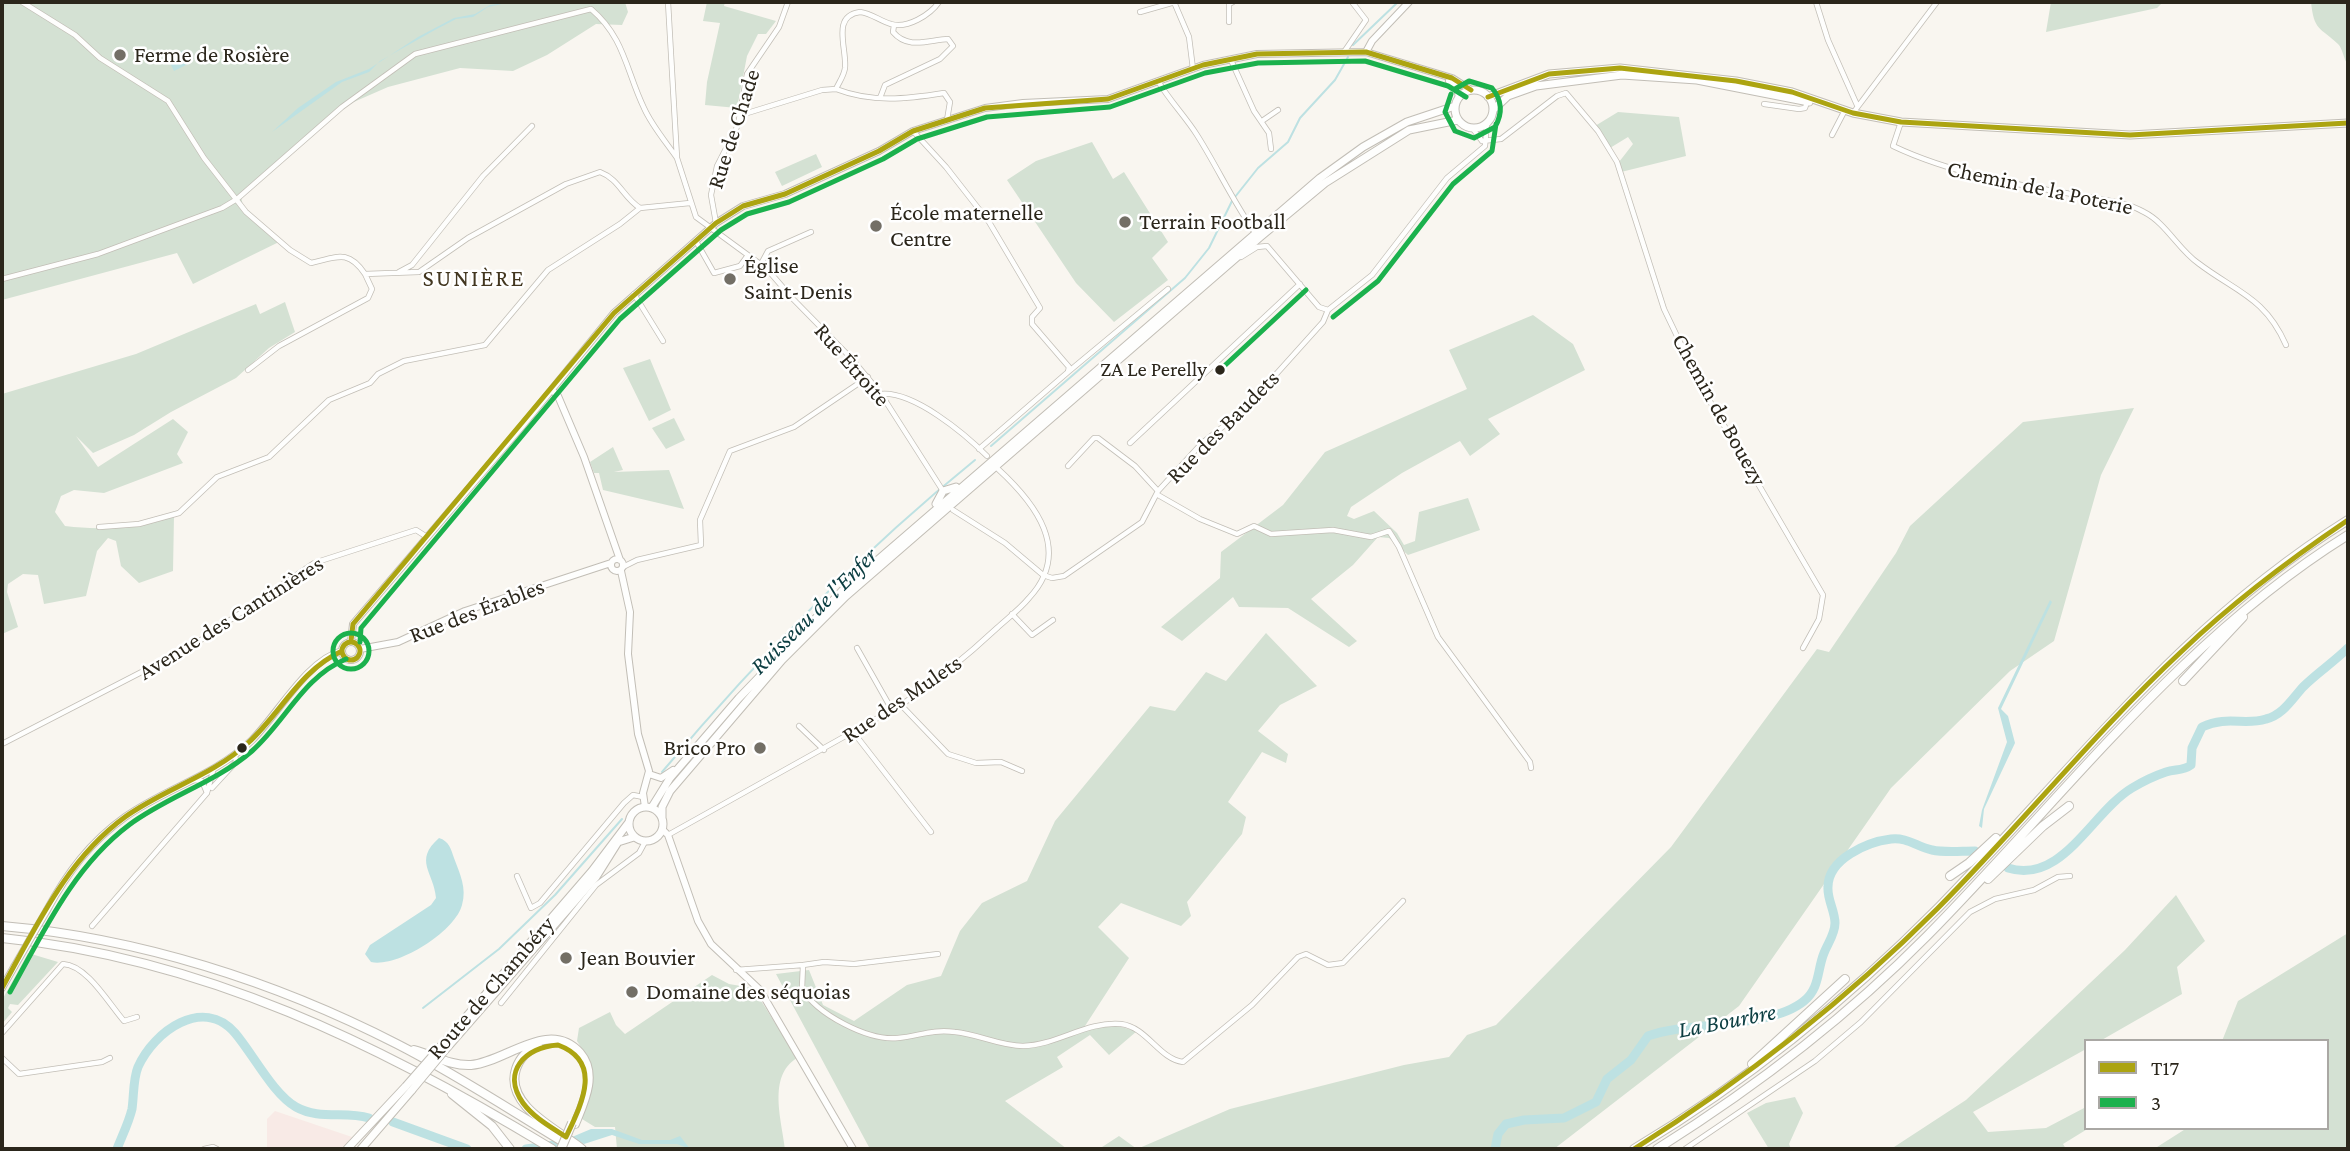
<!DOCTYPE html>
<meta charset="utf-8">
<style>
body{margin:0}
#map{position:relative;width:2350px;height:1151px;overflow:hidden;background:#f9f6f0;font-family:"Crimson Pro",serif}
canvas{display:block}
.frame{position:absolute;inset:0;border:4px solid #2b261b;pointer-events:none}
.legend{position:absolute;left:2084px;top:1039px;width:245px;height:91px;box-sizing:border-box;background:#fff;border:2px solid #aaa8a4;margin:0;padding:9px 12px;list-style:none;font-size:21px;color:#2b261b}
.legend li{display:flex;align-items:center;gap:14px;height:35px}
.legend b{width:35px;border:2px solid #aaa8a4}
</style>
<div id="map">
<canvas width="2350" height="1151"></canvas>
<div class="frame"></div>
<ul class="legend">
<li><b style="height:9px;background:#aca411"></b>T17</li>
<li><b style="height:9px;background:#1bb14d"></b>3</li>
</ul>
</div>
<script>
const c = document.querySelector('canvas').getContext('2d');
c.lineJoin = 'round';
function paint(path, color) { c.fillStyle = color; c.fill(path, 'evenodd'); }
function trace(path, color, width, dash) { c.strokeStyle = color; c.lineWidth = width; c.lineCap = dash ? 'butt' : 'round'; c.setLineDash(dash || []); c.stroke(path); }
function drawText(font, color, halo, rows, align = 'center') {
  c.font = font + ' "Crimson Pro",serif'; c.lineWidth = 5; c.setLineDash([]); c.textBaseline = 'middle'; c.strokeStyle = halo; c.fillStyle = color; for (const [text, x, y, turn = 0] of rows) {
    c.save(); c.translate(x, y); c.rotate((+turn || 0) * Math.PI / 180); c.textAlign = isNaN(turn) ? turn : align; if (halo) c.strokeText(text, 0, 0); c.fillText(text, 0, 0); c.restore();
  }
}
paint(new Path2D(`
 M275 1111 352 1137 343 1149H267V1119Z`), '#f8eae6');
paint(new Path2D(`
 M2 2H625L628 12 622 25 596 24 547 55 513 71 460 68 388 87 340 108 241 195 243 207 281 241 193 284 177 253 2 300Z
 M707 2H725L724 6 776 21 766 34H758L747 56 737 108 705 105 707 82 720 23 703 21Z
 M2051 2H2163L2157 8 2046 32Z
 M2311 2H2348V65C2343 58 2343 49 2338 44 2320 27 2314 31 2311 2Z
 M1618 112 1679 117 1686 156 1621 172 1619 162 1633 144 1628 137 1610 148 1595 126Z
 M1092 142 1113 179 1124 172 1168 242 1152 258 1168 280 1114 322 1076 283 1007 180 1036 161Z
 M816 154 822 167 782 186 775 172Z
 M285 302 295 332 269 348 236 378 171 412 134 435 93 453 76 436 98 467 173 419 188 432 177 454 183 463 104 493 74 490 61 496 55 512 65 526C106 531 134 527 174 516L173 571 139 583 121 566 116 541 108 538 97 551 86 596 44 604 38 575 23 574 8 584 7 592 18 627 2 634V394L136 354 256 304 260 314Z
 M1533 315 1573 344 1585 370 1488 419 1500 434 1470 456 1460 441 1402 473 1351 507 1347 516 1354 519 1374 511 1397 533 1404 545 1415 541 1419 512 1468 498 1480 530 1408 555 1389 538 1378 537 1353 565 1311 599 1357 641 1349 647 1288 608 1239 607 1233 597 1182 641 1161 627 1220 578 1221 552 1283 505 1325 452 1467 389 1449 350Z
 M650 359 671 410 649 421 623 368Z
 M2134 408 2101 475 2054 641 2010 671 1891 788 1739 1006 1554 1149H1099L1119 1136 1137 1149 1230 1109 1404 1065 1449 1057 1467 1035 1496 1025 1671 847 1817 649 1829 652 1896 553 1910 526 2023 422Z
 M674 418 685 440 666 449 652 428Z
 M613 447 623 470 614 472 669 470 684 509 603 490 599 473H594L590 462Z
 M1266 633 1317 686 1280 705 1258 731 1288 754 1286 763 1262 752 1228 802 1246 817 1242 834 1187 902 1191 916 1181 926 1121 903 1098 927 1129 958 1085 1026 1113 1025 1137 1031 1109 1055 1090 1035 1057 1057 1063 1067 1005 1101 1067 1149H870L776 974 809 970 823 1005 854 1021 907 985 941 976 960 931 982 903 1027 881 1055 821 1150 706 1175 711 1206 672 1226 681Z
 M2176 895 2205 941 2177 967 2182 994 2100 1041H2086V1049L1973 1112 1988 1132 2046 1128 2086 1107V1128H2089L2063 1144 2066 1149H1891L1966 1100 2125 950Z
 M2348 933V1149H2154L2187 1128H2327V1041H2222L2238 1001Z
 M28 953 58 962 18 1005 10 1004 8 1008 12 1012 2 1024V1000Z
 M712 975 729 984 753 988 797 1058C767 1076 782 1121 785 1149H617L615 1127H595L582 1119C592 1083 598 1073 577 1041L579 1028 610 1012 616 1025 625 1034Z
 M1795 1097 1803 1113 1789 1144 1791 1149H1769L1747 1113 1766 1103Z`), '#d4e1d3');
paint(new Path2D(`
 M511 2 488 7 473 17 456 19 433 31 380 61 369 72 342 82 272 132 298 108 336 82 369 69 418 37 454 18 475 14 490 5Z
 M184 50 190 63 174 71 168 59Z
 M2050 600 2052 602 2001 709 2008 716 2015 743 1984 809 1982 828 1979 826 1982 810 2007 742 1998 708Z
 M439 838C449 841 451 849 454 858 460 874 467 888 462 905 455 932 397 968 371 962L365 954 370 945 431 905 436 898C434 872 413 861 439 838Z
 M591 1129H612L642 1140H670L680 1136 690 1149 677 1144H639L612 1135 584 1144 572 1137Z`), '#bde1e2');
trace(new Path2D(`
 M1353 45 1398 2
 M1235 197 1258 168 1288 142 1300 118 1335 80 1348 57
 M991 446 1185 278 1209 248 1232 201
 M662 772C757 659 860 553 975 460
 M423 1008 499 949 555 895 622 819`), '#bde1e2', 2);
trace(new Path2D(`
 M2008 868C2062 885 2092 812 2132 788 2142 782 2154 776 2166 772 2175 769 2183 771 2191 765L2192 748 2202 727C2228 715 2244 726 2266 719 2283 715 2292 699 2303 687 2317 673 2334 662 2348 648
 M393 1122 467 1149
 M117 1149C122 1136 129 1122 132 1109 134 1095 133 1079 138 1067 154 1031 203 996 235 1033 253 1054 273 1094 296 1107 319 1120 345 1111 369 1118
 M526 1149 569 1143
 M1495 1149 1498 1134 1506 1124 1524 1120 1564 1118 1596 1102 1607 1079 1631 1060 1648 1036C1689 1021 1770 1029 1804 1001 1820 988 1817 970 1824 953 1828 943 1835 934 1835 923 1835 911 1827 899 1828 887 1828 859 1867 842 1891 839 1907 837 1917 847 1932 850 1945 853 1961 851 1975 851`), '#bde1e2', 9);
const street = new Path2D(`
 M22 2 75 35 100 58 168 101 204 158 246 212 290 250 311 263C337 257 348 249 365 274L419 272 468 238 566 184 600 172C619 179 623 197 640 208
 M668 2 677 158 696 217 767 269 793 299 851 358 881 394 943 491
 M939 2C930 15 907 29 891 24 880 21 871 13 860 12 831 16 847 48 845 68 844 76 839 82 836 89 872 103 907 99 944 93L950 102 947 120
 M1174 2 1189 37 1193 69
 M1816 2 1828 40 1857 105
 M1140 12 1175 2
 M1229 22V4L1233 2
 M1344 52 1366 20 1352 2
 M1231 60 1254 111 1269 133 1271 149
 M1158 81C1169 100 1185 116 1197 135 1218 168 1233 202 1256 234
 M880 98 885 85 940 59 953 46 948 39C929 40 908 50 893 32L894 25
 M1764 104 1799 109 1805 108 1807 102
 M1853 113 1937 2
 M741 115 822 90 836 89
 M1262 121 1278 110
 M1901 122 1893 146C1952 174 2018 185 2083 196 2104 200 2124 201 2144 212 2166 223 2178 249 2198 263 2236 292 2265 297 2286 345
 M1473 129 1482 141
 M913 131 946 167 989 222 1040 308 1032 317V324L1069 367 1068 372 979 449
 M1832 135 1845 110
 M1482 141 1501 139 1557 96 1566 93 1598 131 1617 162 1664 309 1701 386 1823 595 1819 619 1803 648
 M716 223 711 195 717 166 738 125 747 74 779 27 788 2
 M697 243 714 273 740 266 748 255
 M1241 257 1257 247 1267 246 1319 307 1328 310
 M761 264 768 251 811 232
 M399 272 412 265 483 176 532 126
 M2 279 98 254 222 208 237 199 342 107 415 54 591 9C625 38 626 71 644 108 652 126 666 142 677 158
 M634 294 663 341
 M1328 310 1372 275 1447 178 1485 146 1487 123
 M248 370 279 346 368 298 372 289 365 274
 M1068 372 1168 289
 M881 394C914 391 965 434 987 456
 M1130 443 1300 284
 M1068 466 1094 438H1098L1135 466 1158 491
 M1158 495 1200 519 1237 534 1254 526 1271 534 1333 530 1371 537 1389 531 1399 547 1438 637 1530 762 1531 768
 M953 510 1005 543 1043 575 1052 578 1064 576 1142 522 1158 491 1202 443 1243 411 1323 322 1328 310
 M99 527 139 524 179 513 217 477 269 457 329 400 370 383 378 374 404 361 485 345 548 270 620 224 640 208 690 203
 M623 567 637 560 701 545 700 520 730 451 794 427 868 377
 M1012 614 1032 635 1053 620
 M857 648 892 710
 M901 705 948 754 976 763 1001 762 1022 771
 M799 726 824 750
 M854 733 931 832
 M2 744 192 646 314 563 416 530 427 537
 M193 780 202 781 207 793
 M212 788 236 762 235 754
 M668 835 901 705C935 682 967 656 997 628 1008 618 1020 609 1029 598 1073 551 1035 503 998 469
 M517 876 531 908 540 903 624 803 633 795 643 797
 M92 926 207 793 213 771
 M803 965 824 962 854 964 938 954
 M736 970 803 965 802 988C816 1014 868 1041 898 1038 919 1036 932 1029 955 1032 978 1034 1000 1046 1023 1046 1058 1045 1086 1021 1121 1024 1147 1027 1159 1059 1183 1062L1252 1005 1298 957 1306 954 1328 965 1343 963 1403 901
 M501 1003 596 885 639 853 645 842
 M2 1033 63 964C87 965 109 1004 124 1021L137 1017
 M2 1058 19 1074 102 1062 110 1058
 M204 1149 213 1147 217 1149
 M1685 1149 1815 1061 1861 1022 1970 912 1995 899 2034 890 2058 877 2070 876`);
const secondary = new Path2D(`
 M1366 52 1372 41 1409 2
 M1449 81 1457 89 1459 97
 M552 390 558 396 584 457 620 560
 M611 565a6 6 0 1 1 12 0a6 6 0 1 1-12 0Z
 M621 571 630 612 628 654 638 734 649 771 643 793 645 807
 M351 641 353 624 522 426 614 313 716 223 743 206 785 194 879 151 913 131 985 108 1023 103 1108 99 1203 65 1257 54 1366 52 1452 78 1471 90
 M342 651a9 9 0 1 1 18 0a9 9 0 1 1-18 0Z
 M360 649 398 642 465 611 611 563
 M649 774 661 778 673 770
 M662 829 668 835 698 921 711 944 760 990 853 1149
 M47 910C67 873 90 842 125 817 166 788 215 776 252 740 278 714 307 660 342 651
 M2 988 14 967`);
const primary = new Path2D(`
 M1455 109a19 19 0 1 1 38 0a19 19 0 1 1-38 0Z
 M1488 97 1549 74 1620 68 1736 81 1792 92 1853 113 1901 122 2130 135 2348 123
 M1493 110 1508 96 1536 86 1622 75 1697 80 1809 102
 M936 504 943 491 956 487
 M629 824a17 17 0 1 1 34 0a17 17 0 1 1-34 0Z
 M652 807 670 778 739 698 842 591 1320 178 1363 147 1407 122 1455 106
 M662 818V807L670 791 782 660 846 596 1260 237 1325 183 1409 130 1458 120
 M441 1046 592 871 629 822
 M446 1049 596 877 618 842 634 837
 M347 1149 406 1086
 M361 1149 412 1090`);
const highway = new Path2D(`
 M2183 681 2243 617
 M1950 876 1969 863 1996 838
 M1988 879 2043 826 2069 806
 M2 926C139 938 274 981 397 1044 458 1075 516 1114 575 1149
 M2 938C204 958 381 1045 552 1149
 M538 1046C527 1051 520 1057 516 1069 504 1106 559 1130 582 1149
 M414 1050C433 1055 450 1066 471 1065 506 1062 549 1018 580 1053 598 1074 584 1102 575 1124
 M1752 1064 1845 979
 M452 1094 492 1126 510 1149
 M1634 1149C1746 1082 1847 1000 1939 907 2074 769 2181 624 2348 520
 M1657 1149C1754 1088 1846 1018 1927 936 2064 797 2181 639 2348 535`);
trace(street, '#c2beb6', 6);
trace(secondary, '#c2beb6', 8);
trace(primary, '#c2beb6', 9);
trace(highway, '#c2beb6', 10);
trace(street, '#fefefd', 4.5);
trace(secondary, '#fefefd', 6);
trace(primary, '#fefefd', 7);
trace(highway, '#fefefd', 8);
const secondaryBridge = new Path2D(`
 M14 967 47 910`);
const primaryBridge = new Path2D(`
 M406 1086 441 1046
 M412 1090 446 1049`);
const highwayBridge = new Path2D(`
 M561 1149 572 1123`);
trace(secondaryBridge, '#c2beb6', 8, []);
trace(primaryBridge, '#c2beb6', 9, []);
trace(highwayBridge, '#c2beb6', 10, []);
trace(secondaryBridge, '#fefefd', 6);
trace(primaryBridge, '#fefefd', 7);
trace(highwayBridge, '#fefefd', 8);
trace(new Path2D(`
 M1488 97 1549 74 1620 68 1736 81 1792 92 1853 113 1901 122 2130 135 2348 123
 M351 641 353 624 614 313 716 223 743 206 785 194 879 151 913 131 985 108 1108 99 1203 65 1257 54 1366 52 1452 78 1471 90
 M342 651a9 9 0 1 1 18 0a9 9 0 1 1-18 0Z
 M2 988C36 927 67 859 125 817 164 789 212 776 248 743 281 713 300 670 342 651
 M558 1045C604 1062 581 1105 566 1137 551 1127 534 1118 523 1103 501 1072 525 1047 558 1045Z
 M1634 1149C1744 1080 1845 1001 1937 909 2021 825 2095 732 2182 651 2233 602 2289 560 2348 520`), '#aca411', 5);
trace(new Path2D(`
 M1451 94 1445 112 1455 131 1474 138 1495 127C1503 113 1502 100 1492 88L1469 81 1455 89
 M1333 317 1378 281 1453 184 1492 151 1496 124
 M1220 370 1306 290
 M333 651a18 18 0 1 1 36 0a18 18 0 1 1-36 0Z
 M360 642 361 628 620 319 721 230 747 214 789 202 883 159 917 139 987 117 1110 107 1205 73 1258 63 1365 61 1448 86 1466 97
 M10 992C43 933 73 867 129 825 168 796 215 783 252 751 285 722 303 677 346 659`), '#1bb14d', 5);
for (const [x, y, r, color] of [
 [120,55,7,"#736f66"],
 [1125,222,7,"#736f66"],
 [876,226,7,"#736f66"],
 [730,279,7,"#736f66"],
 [1220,370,6,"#2b261b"],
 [242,748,6,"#2b261b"],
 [760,748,7,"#736f66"],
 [566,958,7,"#736f66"],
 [632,992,7,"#736f66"]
]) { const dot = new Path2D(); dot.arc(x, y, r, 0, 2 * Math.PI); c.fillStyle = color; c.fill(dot); trace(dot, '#fff', 2.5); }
drawText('21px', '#2b261b', '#fff', [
 ["ZA Le Perelly",1207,370]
], 'right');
drawText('23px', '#2b261b', '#fff', [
 ["Ferme de Rosière",134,55],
 ["École maternelle",890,213],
 ["Centre",890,239],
 ["Terrain Football",1139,222],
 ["Église",744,266],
 ["Saint-Denis",744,292],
 ["Brico Pro",746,748,"right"],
 ["Jean Bouvier",580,958],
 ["Domaine des séquoias",646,992]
], 'left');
drawText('23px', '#2b261b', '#fff', [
 ["Rue de Chade",734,129,-72],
 ["Chemin de la Poterie",2040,188,12],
 ["Rue Étroite",852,365,49],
 ["Chemin de Bouezy",1719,410,61],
 ["Rue des Baudets",1223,427,-45],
 ["Rue des Érables",477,611,-21],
 ["Avenue des Cantinières",231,618,-32],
 ["Rue des Mulets",902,699,-34],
 ["Route de Chambéry",491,988,-49]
]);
c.letterSpacing = '2px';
drawText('24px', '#433720', '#fff', [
 ["SUNIÈRE",474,279]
]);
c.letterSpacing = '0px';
drawText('italic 24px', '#0b3d41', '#fff', [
 ["Ruisseau de l'Enfer",814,611,-45],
 ["La Bourbre",1727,1021,-11]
]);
</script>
